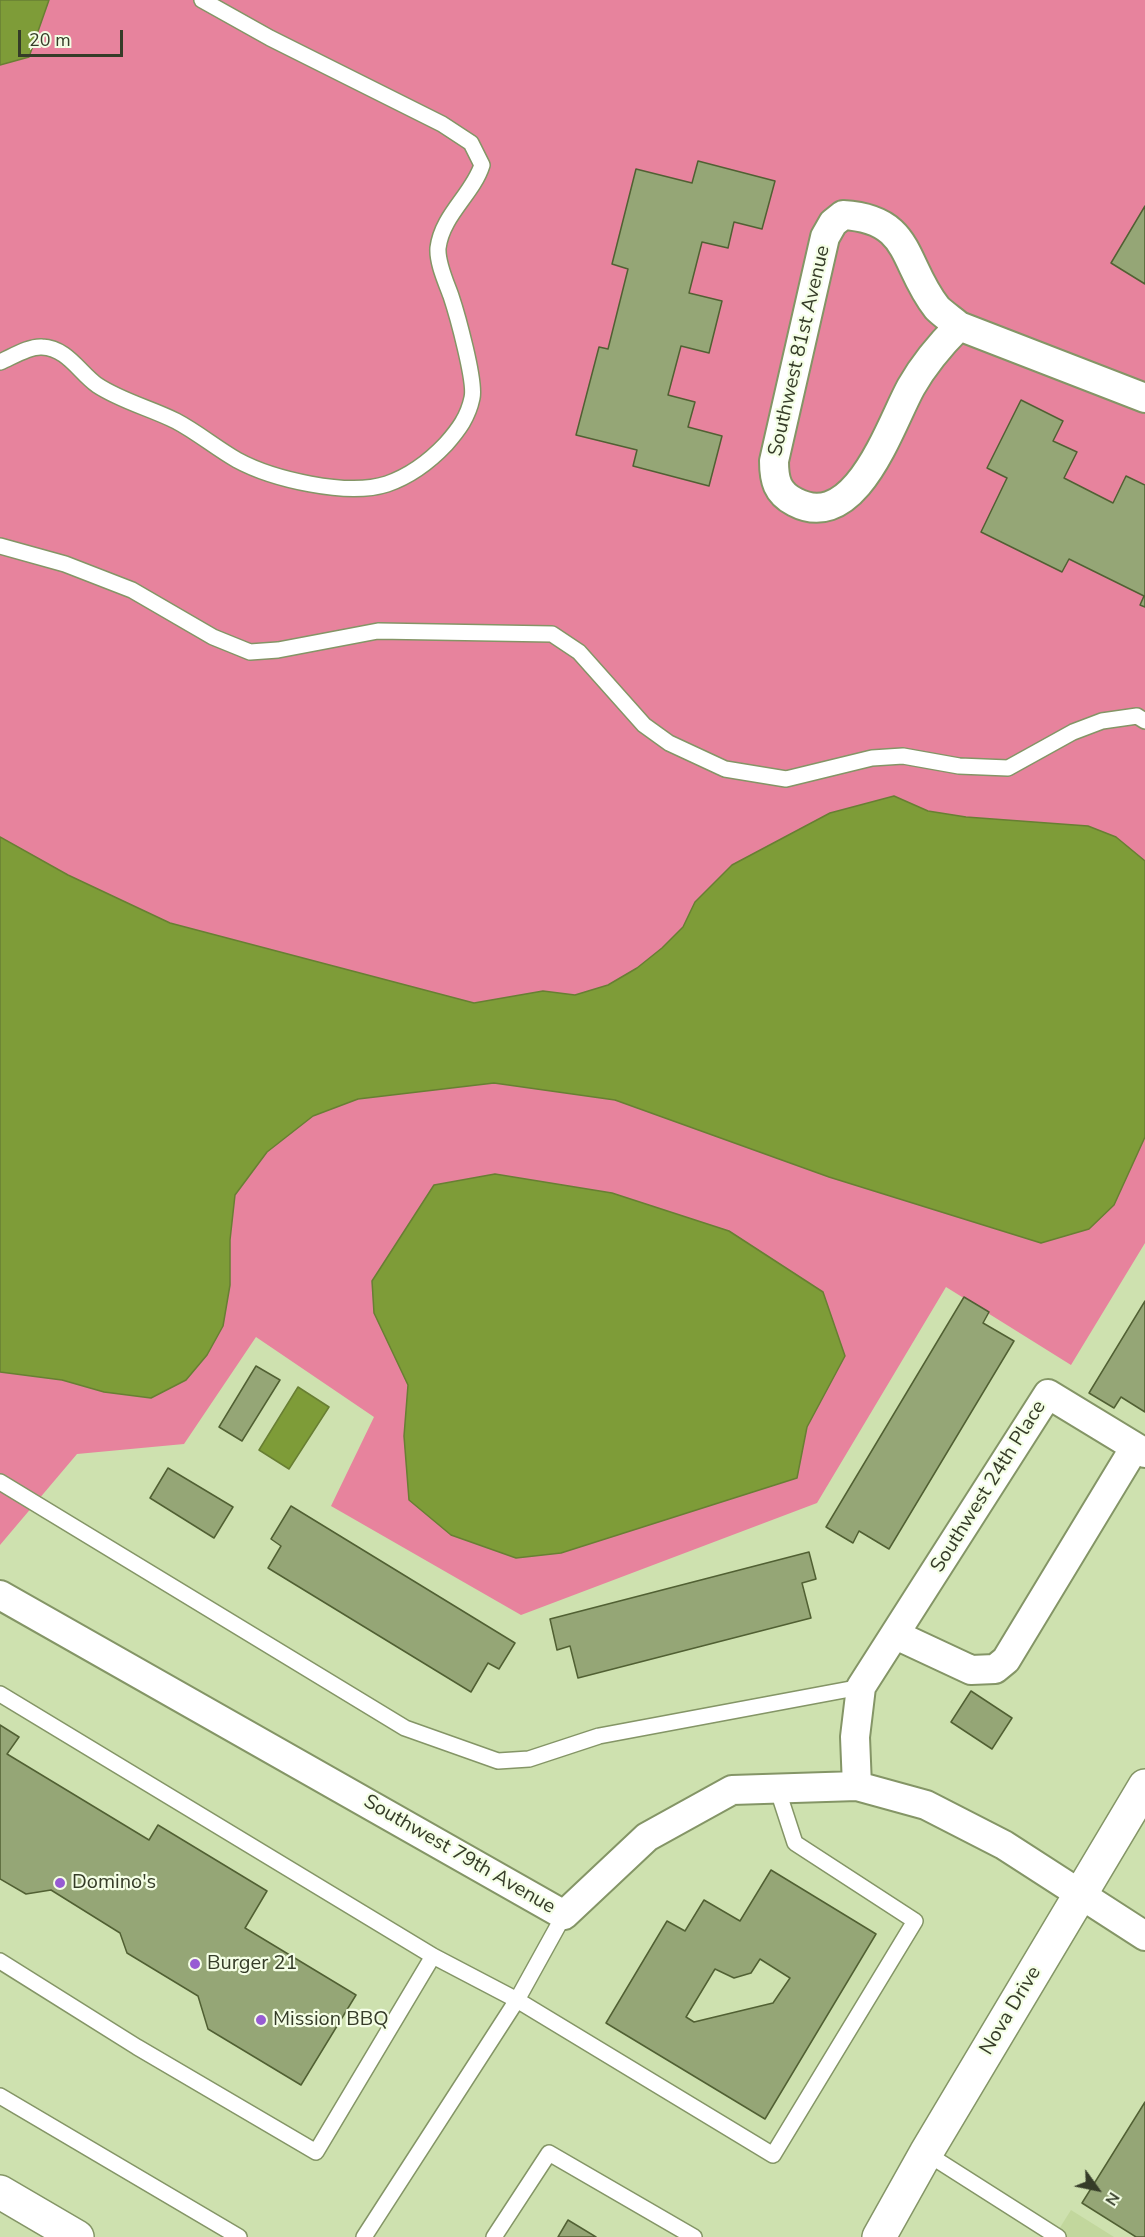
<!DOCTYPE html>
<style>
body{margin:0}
#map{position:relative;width:1145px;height:2237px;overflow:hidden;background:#cee1af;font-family:"Nunito Sans",sans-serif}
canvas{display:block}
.north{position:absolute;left:1067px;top:2159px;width:60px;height:60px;-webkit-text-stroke:4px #f4fee5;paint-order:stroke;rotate:123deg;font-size:16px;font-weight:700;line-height:24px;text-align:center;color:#353c28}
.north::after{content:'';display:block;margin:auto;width:21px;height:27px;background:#353c28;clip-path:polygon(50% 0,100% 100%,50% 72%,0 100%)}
.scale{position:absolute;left:18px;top:30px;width:105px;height:27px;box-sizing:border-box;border:3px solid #353c28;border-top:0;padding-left:8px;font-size:18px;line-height:21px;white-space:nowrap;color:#353c28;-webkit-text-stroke:4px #f4fee5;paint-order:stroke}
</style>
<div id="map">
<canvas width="1145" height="2237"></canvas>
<div class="north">N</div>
<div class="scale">20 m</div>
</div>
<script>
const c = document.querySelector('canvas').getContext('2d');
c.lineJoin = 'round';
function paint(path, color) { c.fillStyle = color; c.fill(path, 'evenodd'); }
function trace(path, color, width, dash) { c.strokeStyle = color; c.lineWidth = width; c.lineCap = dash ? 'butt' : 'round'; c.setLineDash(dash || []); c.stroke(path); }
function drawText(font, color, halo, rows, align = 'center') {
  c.font = font + ' "Nunito Sans",sans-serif'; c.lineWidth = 4.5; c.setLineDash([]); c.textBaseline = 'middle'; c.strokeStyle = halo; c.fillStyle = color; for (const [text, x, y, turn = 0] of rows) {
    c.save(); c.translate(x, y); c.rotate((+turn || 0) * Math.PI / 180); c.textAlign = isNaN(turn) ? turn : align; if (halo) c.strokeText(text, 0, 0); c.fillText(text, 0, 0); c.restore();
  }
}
paint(new Path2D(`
 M1071 2210 1114 2237H1054Z`), '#c2d79d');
paint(new Path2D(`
 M0 0H1145V1243L1071 1365 946 1287 817 1503 521 1615 331 1506 374 1417 256 1337 184 1444 77 1454 0 1545Z`), '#e7839d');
const water = new Path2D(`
 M0 0H49L29 57 0 65Z
 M894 796 928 811 966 817 1088 826 1116 837 1145 861V1137L1114 1205 1089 1229 1041 1243 829 1177 615 1100 494 1083 358 1099 313 1116 267 1152 235 1195 230 1240V1285L223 1326 207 1355 186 1380 151 1398 104 1392 62 1380 0 1372V837L68 875 170 923 474 1003 543 991 575 995 608 985 637 968 662 948 683 927 695 902 732 865 830 813Z
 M495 1174 612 1193 729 1231 823 1292 845 1356 807 1427 797 1478 561 1553 516 1558 451 1535 409 1500 404 1436 408 1385 374 1313 372 1281 434 1185Z
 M298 1387 329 1407 289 1469 259 1450Z`);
paint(water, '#7e9c38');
trace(water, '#687f33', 1.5);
const building = new Path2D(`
 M698 161 775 181 762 229 734 222 728 248 702 242 689 293 722 301 709 353 681 346 668 395 695 402 688 427 722 436 709 486 633 466 637 450 576 435 599 347 608 349 628 269 612 264 636 169 692 183Z
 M1145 206V284L1111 263Z
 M1021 400 1063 421 1053 441 1077 452 1064 478 1113 503 1126 476 1145 485V607L1140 605 1144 596 1069 559 1062 572 981 532 1007 478 987 468Z
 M964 1297 989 1312 983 1323 1014 1341 889 1549 859 1531 853 1543 826 1527Z
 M1145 1301V1412L1121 1397 1114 1408 1089 1393Z
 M256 1366 280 1380 242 1441 219 1427Z
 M168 1468 233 1507 214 1538 150 1498Z
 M291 1506 515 1643 499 1669 488 1663 471 1692 268 1568 281 1546 271 1539Z
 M809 1552 816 1579 802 1583 811 1618 578 1678 570 1646 557 1650 550 1619Z
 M971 1691 1012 1718 992 1749 951 1722Z
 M0 1725 19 1737 7 1754 149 1840 158 1825 267 1891 245 1928 356 1995 301 2085 208 2029 198 1996 127 1953 120 1933 51 1890 26 1894 0 1879Z
 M771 1870 876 1934 765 2119 606 2023 667 1921 685 1931 704 1900 740 1921ZM760 1959 790 1978 773 2003 694 2022 686 2017 715 1969 734 1978 751 1973Z
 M1145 2102V2237H1136L1082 2203Z
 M568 2220 596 2237H558Z`);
paint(building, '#95a676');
trace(building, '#516033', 1.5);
const service = new Path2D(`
 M0 362C12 357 29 346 42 347 67 348 79 372 97 385 121 401 150 408 176 421 197 432 216 448 237 460 272 479 347 497 387 484 410 476 429 462 446 444 459 429 468 417 472 398 476 382 457 314 451 296 446 282 437 263 438 248 442 215 473 194 482 165L471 143 442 124 270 38 202 0
 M0 546 65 564 132 590 213 637 250 652 278 650 378 631 552 634 579 652 644 725 669 743 725 769 786 779 872 758 903 756 959 766 1008 768 1073 732 1102 721 1137 716 1145 721
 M0 1482 405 1728 498 1761 529 1759 599 1736 861 1687
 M0 1694 433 1956 517 2000 773 2155 915 1921 795 1843 777 1788
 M0 1961 137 2047 316 2152 433 1956
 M0 2096 239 2237
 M926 2153 1058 2237
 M364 2237 517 2000 564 1915
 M494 2237 549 2153 694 2237`);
const minor = new Path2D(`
 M959 326C940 345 924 364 911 387 890 425 856 534 795 502 777 493 774 480 774 461L825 237 833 223 843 215C913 219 902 264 937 308 943 314 952 320 959 326L1145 398
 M0 1595 564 1915 647 1837 732 1790 857 1786 926 1805 1004 1845 1145 1936
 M896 1635 971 1670 995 1669 1006 1660 1135 1447
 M857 1786 855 1737 861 1687 1048 1394 1145 1453`);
const tertiary = new Path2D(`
 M879 2237 926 2153 1145 1786`);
const primary = new Path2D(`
 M0 2192 77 2237`);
trace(service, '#849566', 18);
trace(minor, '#849566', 32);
trace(tertiary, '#849566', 36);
trace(primary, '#849566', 36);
trace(service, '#fff', 15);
trace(minor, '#fff', 28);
trace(tertiary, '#fff', 33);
trace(primary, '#fff', 33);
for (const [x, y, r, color] of [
 [60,1883,6,"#975cd3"],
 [195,1964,6,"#975cd3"],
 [261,2020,6,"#975cd3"]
]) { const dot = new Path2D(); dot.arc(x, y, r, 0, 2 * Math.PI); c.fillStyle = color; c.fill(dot); trace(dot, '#f4fee5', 2); }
drawText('20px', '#353c28', '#f4fee5', [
 ["Southwest 81st Avenue",800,351,-77],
 ["Southwest 24th Place",989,1487,-58],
 ["Southwest 79th Avenue",459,1855,30],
 ["Nova Drive",1011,2011,-59]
]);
drawText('20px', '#353c28', '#f4fee5', [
 ["Domino's",72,1883],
 ["Burger 21",207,1964],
 ["Mission BBQ",273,2020]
], 'left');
</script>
